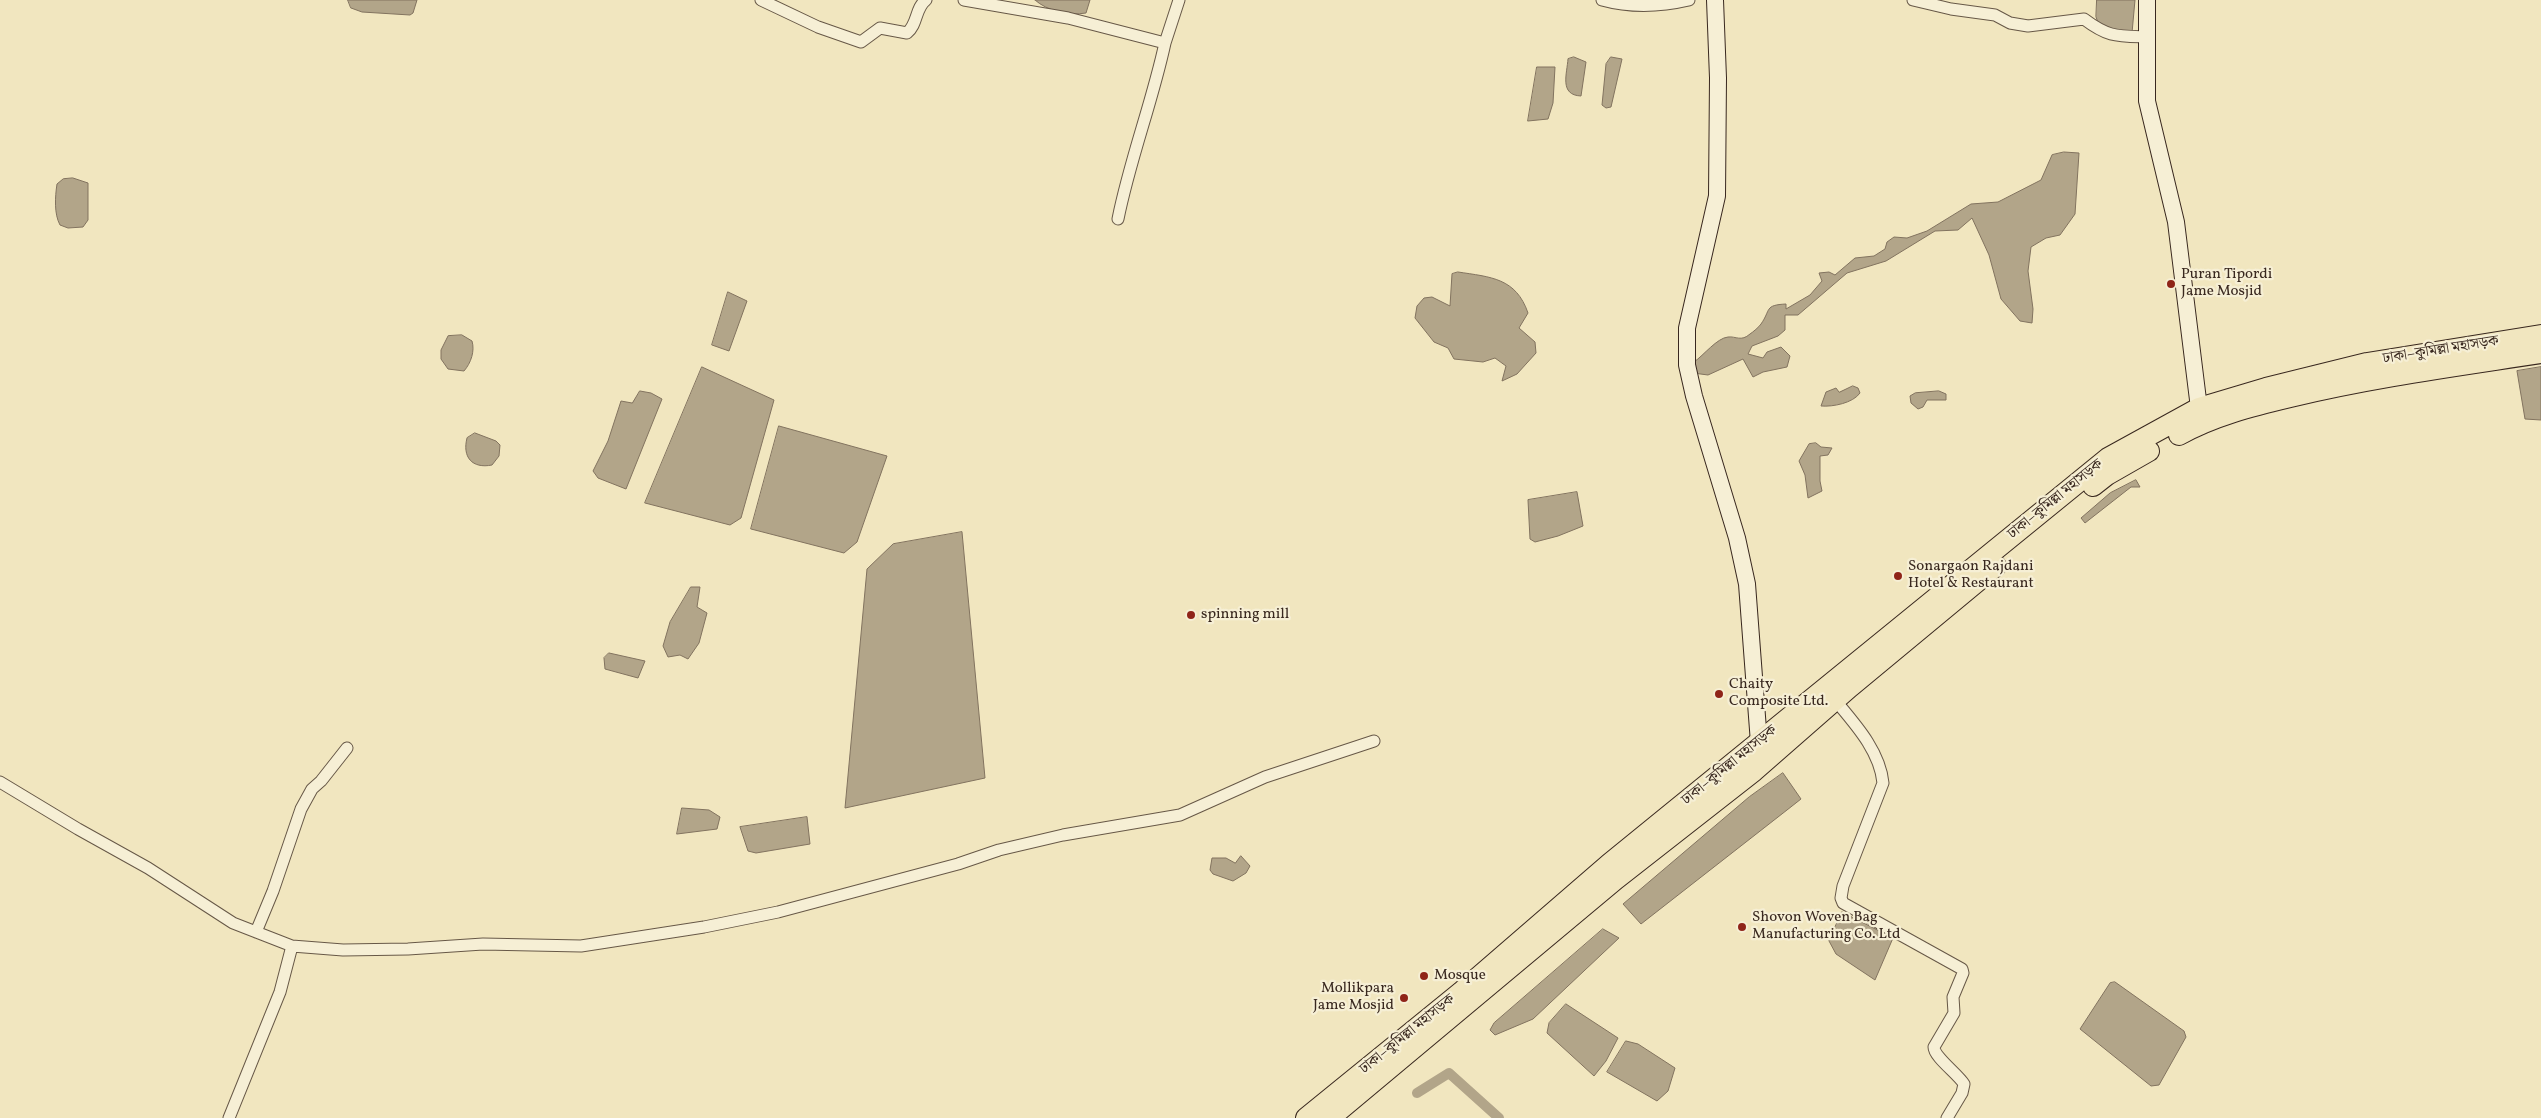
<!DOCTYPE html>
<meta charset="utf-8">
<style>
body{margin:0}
canvas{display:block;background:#f1e6bf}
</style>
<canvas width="2541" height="1118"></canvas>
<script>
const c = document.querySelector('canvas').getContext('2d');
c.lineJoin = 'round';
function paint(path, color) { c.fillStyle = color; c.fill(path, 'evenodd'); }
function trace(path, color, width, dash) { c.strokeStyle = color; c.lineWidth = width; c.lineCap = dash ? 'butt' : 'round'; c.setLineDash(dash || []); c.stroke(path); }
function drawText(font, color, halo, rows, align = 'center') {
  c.font = font + ' Vollkorn,"Noto Serif Bengali",serif'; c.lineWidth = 4.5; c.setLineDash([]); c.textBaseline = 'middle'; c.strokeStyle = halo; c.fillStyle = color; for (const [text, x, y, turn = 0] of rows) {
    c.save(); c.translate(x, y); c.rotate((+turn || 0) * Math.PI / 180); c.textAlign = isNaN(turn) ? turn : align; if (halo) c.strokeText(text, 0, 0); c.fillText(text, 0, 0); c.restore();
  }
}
const water = new Path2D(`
 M348 0H417L413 13 410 15 362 12 351 8Z
 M1035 0H1090L1086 13C1069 16 1047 11 1035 0Z
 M2097 0H2135L2132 33 2100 28 2096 17Z
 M1574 57 1586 62 1581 96C1559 95 1567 74 1568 59Z
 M1611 57 1622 59 1611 107 1606 108 1602 105 1606 64Z
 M1537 67H1555L1553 103 1548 119 1528 121Z
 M2064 152 2079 153 2075 214 2060 235 2046 238 2031 247 2028 271 2033 309 2032 323 2020 321 2001 299 1989 255 1972 218 1958 230 1935 231 1886 261 1847 273 1798 315H1785V330L1778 336 1752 346 1748 354 1763 358 1767 352 1781 347 1790 356 1787 367 1763 372 1753 377 1743 359 1708 375 1693 373 1694 362C1704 355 1717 338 1728 337 1736 336 1741 342 1750 334 1753 332 1759 327 1761 324 1771 310 1764 305 1786 304V309L1810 295 1822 281 1819 273 1829 272 1835 275 1855 258 1874 256 1885 249 1887 242 1894 237 1907 238 1927 231 1971 204 1998 202 2041 180 2052 155Z
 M73 178 88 183V220L83 227 68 228 60 225C54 214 55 197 57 184L63 179Z
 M1458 272C1491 277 1516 278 1528 313L1519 328 1535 342 1536 353 1517 374 1502 381 1506 366 1495 358 1483 362 1454 359 1448 348 1434 342 1415 318 1417 306 1424 298 1432 297 1450 306 1452 274Z
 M728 292 747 301 729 351 712 345Z
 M462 335 472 341C475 351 471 363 464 371L448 369 441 359V350L448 336Z
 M702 367 774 400 741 518 730 525 645 503Z
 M2541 367V420L2525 419 2517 371Z
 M1853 386 1858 388 1860 393C1853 403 1833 407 1821 406L1826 392 1836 388 1839 392Z
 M640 391 651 393 662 399 626 489 598 478 593 471 608 441 621 401 632 403Z
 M1939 391 1946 394V400H1927L1923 407 1918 409 1911 403 1910 396 1915 393Z
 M779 426 887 456 857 542 844 553 751 529Z
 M475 433 496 441 500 445 499 456 492 465C472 469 462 457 467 438Z
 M1816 443 1821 447 1832 448 1828 455 1820 456V481L1822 491 1808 498 1805 475 1799 461 1809 444Z
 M2136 480 2140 487H2131L2085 523 2081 518 2110 493Z
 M1577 492 1583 526 1558 536 1535 542 1530 539 1528 500Z
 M962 532 985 778 845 808 867 569 893 544Z
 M691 587H700L697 607 707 613 699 643 688 659 680 655 668 657 663 646 670 622Z
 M609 653 645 661 638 678 605 669 604 658Z
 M1783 773 1801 799 1787 810 1641 924 1623 904 1749 797Z
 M682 808 709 810 720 817 717 829 677 834Z
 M807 817 810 844 756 853 748 851 740 827Z
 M1241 856 1250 866 1246 873 1233 881 1213 874 1210 870 1212 858H1226L1235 863Z
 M1842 912 1893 938 1875 980 1836 954 1829 941Z
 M1603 929 1619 938 1533 1019 1495 1035 1490 1030 1494 1023Z
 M2115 982 2184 1031 2186 1037 2159 1085 2151 1086 2080 1029 2110 983Z
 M1566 1004 1618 1038 1606 1061 1594 1076 1547 1033 1549 1023Z
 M1626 1041 1638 1044 1675 1068 1668 1091 1657 1101 1607 1072Z`);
paint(water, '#b2a589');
trace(water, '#82735f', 1);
trace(new Path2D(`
 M1417 1093 1449 1073 1499 1118`), '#b2a589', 10);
const street = new Path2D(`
 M761 0 818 27 861 42 880 28 907 33C918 24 915 8 926 0
 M964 0 1068 18 1165 43 1179 0
 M1602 0C1631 8 1659 7 1689 0
 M1913 0 1951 9 1995 15 2010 23 2028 26 2084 19C2108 37 2116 36 2146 37
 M1118 219C1130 159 1152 103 1165 43
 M1835 700C1855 724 1880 751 1883 783L1843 886 1841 898 1843 903 1962 969 1963 973 1953 997 1954 1013 1934 1047C1934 1057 1958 1074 1964 1084L1962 1093 1947 1118
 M0 782 78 829 148 868 233 923 292 946 343 950 408 949 483 944 581 946 704 927 778 912 958 864 999 850 1063 835 1180 815 1265 777 1374 741
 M256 932 273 891 301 809 312 789 321 781 347 748
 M229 1118 280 992 292 946`);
const secondary = new Path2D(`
 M1715 0 1718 78 1717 196 1687 328V365L1694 396 1737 538 1747 584 1759 743
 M2147 0V101L2176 222 2199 408`);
const highway = new Path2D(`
 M2179 435C2213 416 2252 406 2290 397 2373 377 2457 366 2541 353
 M2093 486 2107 475 2149 451
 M1306 1118 1461 992 1609 864 2108 458 2199 408 2266 388 2367 363 2541 335
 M1330 1118 1616 879 1754 771 1850 687 1996 566`);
trace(street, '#675847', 13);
trace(secondary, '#39281f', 18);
trace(highway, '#39281f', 22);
trace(street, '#f6efd5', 11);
trace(secondary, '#f6efd5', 16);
trace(highway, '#f1e6bf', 20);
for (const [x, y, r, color] of [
 [2171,284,5,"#8f2418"],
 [1898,576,5,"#8f2418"],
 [1191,615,5,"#8f2418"],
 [1719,694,5,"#8f2418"],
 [1742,927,5,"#8f2418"],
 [1424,976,5,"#8f2418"],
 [1404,998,5,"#8f2418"]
]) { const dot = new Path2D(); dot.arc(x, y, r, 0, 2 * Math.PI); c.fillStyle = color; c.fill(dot); trace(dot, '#f6efd5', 2); }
drawText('15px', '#39281f', '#f6efd5', [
 ["Puran Tipordi",2181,275],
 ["Jame Mosjid",2181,292],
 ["Sonargaon Rajdani",1908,567],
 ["Hotel & Restaurant",1908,584],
 ["spinning mill",1201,615],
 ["Chaity",1729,685],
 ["Composite Ltd.",1729,702],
 ["Shovon Woven Bag",1752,918],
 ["Manufacturing Co. Ltd",1752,935],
 ["Mosque",1434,976],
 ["Mollikpara",1394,989,"right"],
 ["Jame Mosjid",1394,1006,"right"]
], 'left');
drawText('15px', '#39281f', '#f6efd5', [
 ["ঢাকা–কুমিল্লা মহাসড়ক",2441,351,-9],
 ["ঢাকা–কুমিল্লা মহাসড়ক",2056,500,-39],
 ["ঢাকা–কুমিল্লা মহাসড়ক",1730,766,-39],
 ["ঢাকা–কুমিল্লা মহাসড়ক",1408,1035,-39]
]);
</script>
